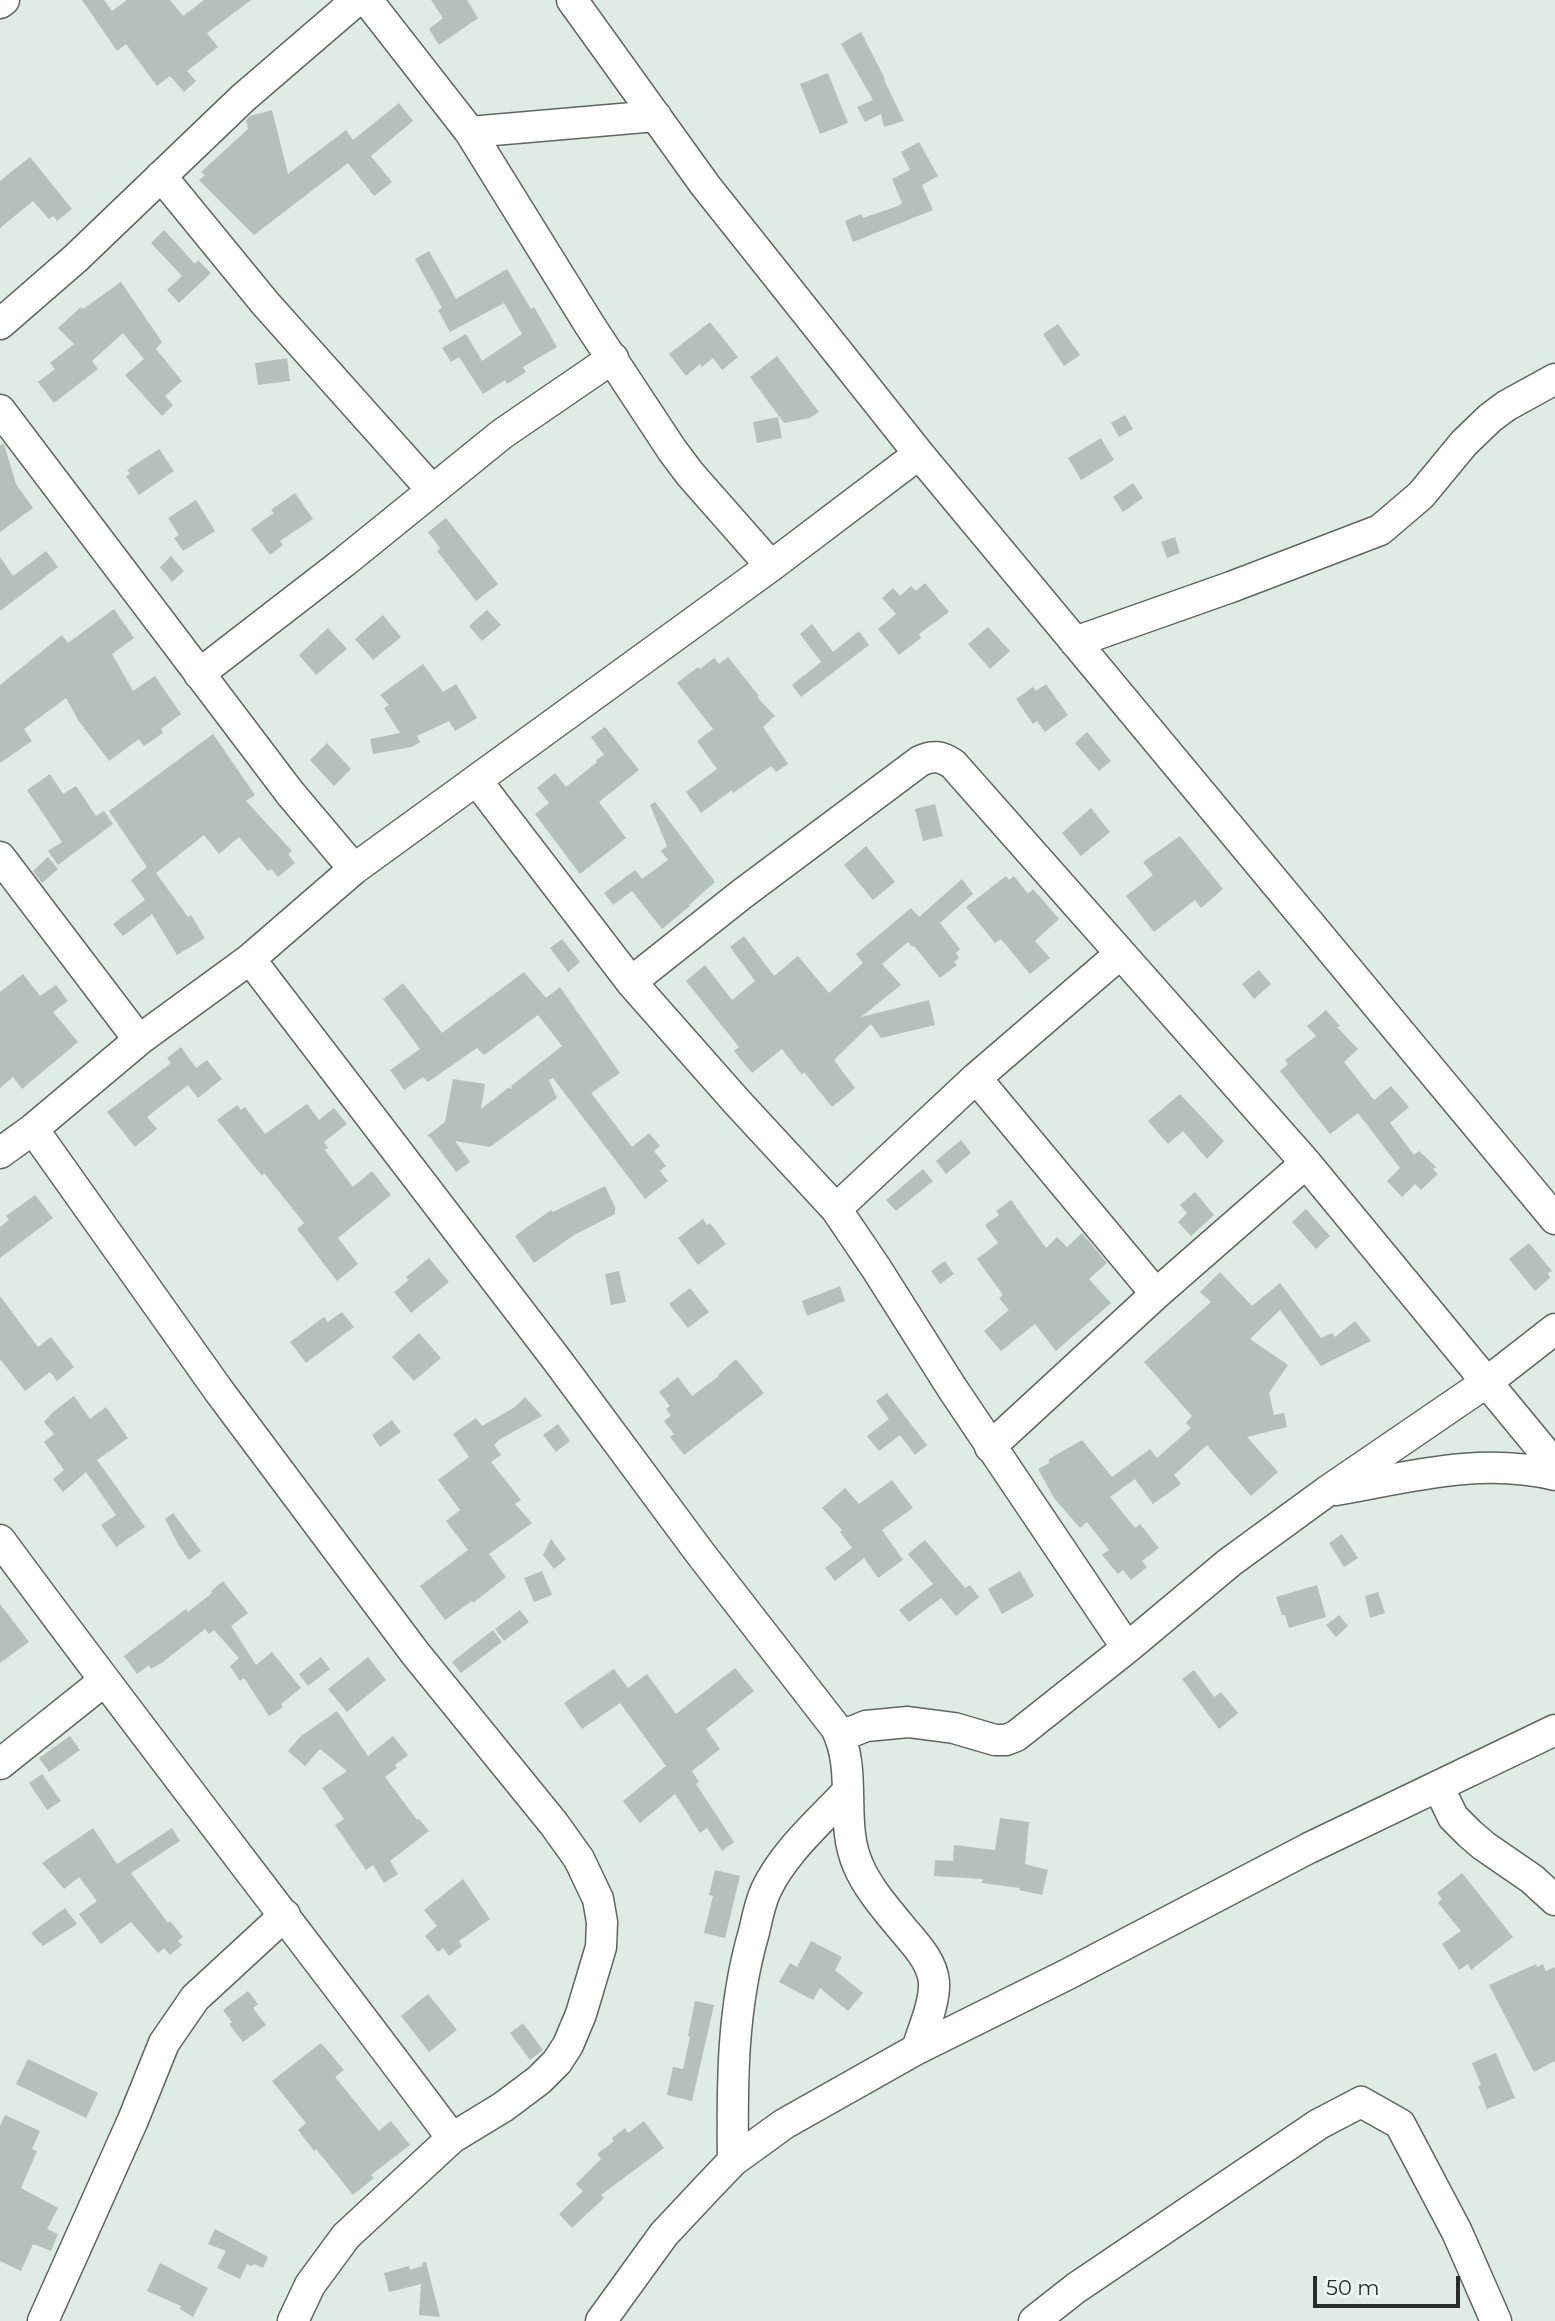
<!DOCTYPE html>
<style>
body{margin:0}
#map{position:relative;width:1555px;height:2321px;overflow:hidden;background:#dfebe5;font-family:Montserrat,sans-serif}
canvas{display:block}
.scale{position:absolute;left:1313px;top:2276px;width:147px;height:32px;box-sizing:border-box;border:4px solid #282c2a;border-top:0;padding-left:9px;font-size:21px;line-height:24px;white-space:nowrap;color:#282c2a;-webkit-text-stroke:5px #ecf8f2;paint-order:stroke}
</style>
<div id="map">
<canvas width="1555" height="2321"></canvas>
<div class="scale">50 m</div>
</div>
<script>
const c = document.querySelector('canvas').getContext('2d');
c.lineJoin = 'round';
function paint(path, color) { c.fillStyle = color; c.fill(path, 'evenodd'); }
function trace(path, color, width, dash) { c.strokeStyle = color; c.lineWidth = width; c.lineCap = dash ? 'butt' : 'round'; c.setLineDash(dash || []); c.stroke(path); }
paint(new Path2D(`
 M82 0H104L112 11 127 0H170L183 16 204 0H251L207 33 218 47 187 71 196 81 184 92 170 76 157 86 126 44 117 51Z
 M431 0H467L478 18 439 45 429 29 443 18Z
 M861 32 885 79 884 80 904 121 884 127 881 114 865 122 857 107 873 100 841 44Z
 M828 73 848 123 820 134 800 84Z
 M399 103 413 121 371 156 392 182 374 196 348 163 254 235 199 180 205 175 201 172 248 129 246 120 250 116 272 110 288 174 346 130 353 140Z
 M919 142 938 176 922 185 933 210 853 242 845 221 861 214 863 218 898 206 902 203 892 179 910 170 901 152Z
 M30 157 72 209 57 221 53 216 49 219 33 201 0 228V181Z
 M164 230 195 264 198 260 211 273 179 303 167 290 182 276 151 243Z
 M429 251 456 299 507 269 531 309 534 307 557 347 523 367 526 372 507 384 505 380 483 394 459 357 451 362 442 348 466 334 482 361 522 334 504 303 450 332 438 310 442 308 415 259Z
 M121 282 162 342 156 349 182 381 165 396 173 405 162 416 125 375 144 359 123 333 92 361 98 369 54 403 38 382 55 369 50 363 74 344 58 328 81 307 83 309Z
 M710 322 738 357 722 370 713 358 702 367 700 364 686 376 669 354Z
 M1058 324 1080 355 1064 366 1043 334Z
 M777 356 819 412 810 418 784 423 750 377Z
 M287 358 290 381 258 385 255 363Z
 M1125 415 1133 429 1119 437 1111 423Z
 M778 417 782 438 757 443 753 422Z
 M1101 438 1114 460 1081 480 1068 458Z
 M4 444 16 484 33 508 0 532V445Z
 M159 449 174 471 139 495 126 476 130 474 127 470Z
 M1133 483 1143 498 1123 512 1113 497Z
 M295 493 313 519 280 541 283 545 270 555 251 529 274 513 271 510Z
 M196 500 215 531 183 551 174 538 179 535 168 518Z
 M446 518 498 584 476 601 437 551 440 548 428 532Z
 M1175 537 1180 553 1167 558 1161 542Z
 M46 551 58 567 0 611V557L13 576Z
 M171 556 184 571 172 582 160 567Z
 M925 583 949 612 919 634 921 638 899 655 878 629 896 614 882 598 893 588 900 596 911 586 916 591Z
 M114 609 134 638 112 654 133 691 155 676 181 714 161 729 163 733 144 746 139 739 109 761 78 720 66 698 24 729 32 741 0 763V685L62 635 68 643Z
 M487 610 501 625 482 641 469 626Z
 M383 615 401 637 373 660 355 639Z
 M812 624 833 652 859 631 869 645 801 697 792 685 821 662 800 634Z
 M988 627 1010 651 990 669 968 644Z
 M328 628 347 649 316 675 299 655Z
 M728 657 759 696 757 697 775 716 763 727 788 764 776 772 771 766 733 793 732 790 701 813 686 792 717 769 697 741 713 729 677 683 698 667 700 669 714 658 719 664Z
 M423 664 443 692 456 684 477 718 455 731 449 721 417 736 420 742 412 747 373 754 370 739 400 733 384 708 389 705 380 695Z
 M1046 684 1068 715 1045 732 1037 721 1033 724 1016 699 1033 687 1036 691Z
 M605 727 639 770 599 802 626 838 580 874 535 814 549 803 537 788 555 773 566 787 597 762 596 760 604 755 591 737Z
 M1087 732 1111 761 1099 771 1075 743Z
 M213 734 255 795 246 801 292 851 288 854 295 863 278 877 271 869 268 871 239 837 219 854 204 835 156 873 188 917 191 915 205 938 177 955 152 914 123 936 113 924 145 900 131 880 147 867 109 811Z
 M327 743 351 769 334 786 310 760Z
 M50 774 63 794 76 786 96 816 104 811 113 824 58 865 48 851 62 842 27 790Z
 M655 802 715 882 689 905 690 906 662 929 632 891 613 905 604 893 635 870 642 879 668 860 661 851 667 846 650 805Z
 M935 804 943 836 923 841 915 809Z
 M1091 808 1110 832 1081 856 1062 833Z
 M1180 836 1223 889 1201 908 1195 900 1154 932 1126 896 1153 875 1143 862Z
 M866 846 895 882 873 900 844 865Z
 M48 857 58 869 42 883 33 871Z
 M1006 876 1009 880 1014 876 1028 894 1033 889 1059 919 1035 941 1050 958 1030 974 1001 939 995 943 966 907Z
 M962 879 973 894 940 923 960 949 956 953 959 958 954 962 957 965 940 978 914 946 912 947 908 942 882 964 901 985 861 1017 929 1000 935 1025 881 1038 871 1024 834 1060 855 1088 832 1107 804 1072 802 1075 782 1049 752 1073 734 1051 739 1047 686 981 705 965 732 1000 755 981 730 947 744 936 774 976 798 956 829 993 863 963 856 954 911 908 919 917Z
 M562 939 580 962 568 972 550 948Z
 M1259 970 1271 984 1254 999 1242 984Z
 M524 972 546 998 560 987 620 1073 591 1093 632 1147 649 1133 660 1146 654 1151 666 1166 660 1171 668 1181 645 1199 553 1078 549 1080 557 1098 490 1147 455 1141 470 1162 456 1172 430 1137 427 1136 445 1122 453 1079 485 1084 481 1109 508 1088 513 1089 511 1086 562 1046 538 1015 484 1055 477 1048 428 1082 423 1077 404 1090 390 1070 420 1049 383 999 403 983 442 1033Z
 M23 974 40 996 56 985 68 1001 53 1012 78 1042 22 1089 13 1077 0 1088V992Z
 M1326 1010 1340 1026 1337 1027 1358 1049 1344 1062 1374 1100 1391 1086 1409 1107 1390 1123 1414 1155 1419 1151 1436 1167 1433 1169 1438 1174 1421 1190 1415 1184 1402 1197 1387 1181 1400 1168 1358 1113 1330 1134 1280 1071 1288 1064 1285 1060 1316 1036 1307 1026Z
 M181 1047 196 1068 207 1060 222 1079 198 1098 188 1085 147 1117 157 1129 135 1147 107 1112 171 1063 167 1058Z
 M1180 1094 1224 1141 1207 1159 1183 1131 1168 1144 1148 1121Z
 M307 1104 319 1120 334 1108 347 1124 324 1142 328 1148 325 1150 353 1187 372 1171 391 1195 338 1238 358 1264 337 1281 297 1229 304 1223 264 1173 262 1176 217 1120 237 1105 241 1110 245 1107 265 1134Z
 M961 1140 971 1153 946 1174 936 1161Z
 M923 1169 933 1181 896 1211 886 1200Z
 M605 1186 615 1207V1214L574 1235 534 1263 515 1236 551 1210 553 1212Z
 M1195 1192 1214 1215 1191 1236 1178 1222 1187 1213 1180 1205Z
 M35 1195 53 1218 0 1258V1227L9 1220 6 1216Z
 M1011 1200 1046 1248 1057 1237 1067 1247 1082 1233 1107 1263 1089 1279 1111 1303 1056 1351 1035 1324 1001 1351 984 1331 1009 1310 999 1298 1003 1295 977 1259 998 1243 985 1225 999 1215 996 1211Z
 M1306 1209 1330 1236 1316 1249 1292 1222Z
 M703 1219 707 1225 710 1223 726 1244 698 1265 678 1238Z
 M1529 1243 1552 1271 1548 1273 1550 1278 1535 1291 1509 1259Z
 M429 1258 449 1282 411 1313 394 1292 409 1280 406 1277Z
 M945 1261 954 1274 940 1284 931 1271Z
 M619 1271 626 1302 611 1305 605 1274Z
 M1220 1272 1252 1306 1280 1283 1321 1338 1332 1333 1335 1337 1355 1321 1371 1341 1321 1366 1280 1310 1250 1339 1288 1365 1269 1393 1274 1415 1284 1413 1287 1427 1247 1437 1278 1472 1251 1496 1207 1445 1174 1475 1181 1484 1153 1504 1135 1479 1110 1497 1135 1528 1140 1524 1159 1548 1142 1561 1147 1567 1131 1580 1123 1570 1118 1574 1102 1555 1109 1550 1087 1522 1080 1528 1054 1498 1038 1469 1049 1463V1459L1082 1440 1112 1477 1150 1449 1157 1458 1191 1428 1186 1423 1192 1416 1144 1362 1211 1302 1200 1292Z
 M840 1286 845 1301 807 1316 802 1301Z
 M690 1288 709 1312 688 1328 669 1304Z
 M0 1296 38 1347 51 1337 74 1367 57 1381 50 1372 25 1391 0 1359Z
 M342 1312 354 1327 306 1363 290 1342 324 1317 328 1322Z
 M419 1333 441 1358 414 1381 392 1357Z
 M736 1359 764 1393 684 1455 670 1437 674 1434 664 1421 671 1416 666 1409 670 1406 659 1392 678 1377 692 1396 719 1376 718 1375Z
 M887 1393 927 1445 915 1455 900 1435 879 1451 867 1436 889 1419 876 1401Z
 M74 1396 90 1419 106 1407 128 1438 97 1460 145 1527 116 1547 101 1525 116 1515 86 1472 63 1492 53 1479 64 1470 44 1442 54 1434 44 1422 52 1413Z
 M525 1397 542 1416 500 1439 494 1445 501 1455 491 1462 521 1500 515 1504 532 1523 489 1554 506 1577 473 1603 472 1601 445 1620 420 1586 468 1550 446 1521 460 1510 438 1480 469 1457 453 1434 476 1418 482 1426 515 1407Z
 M392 1420 401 1432 380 1447 372 1435Z
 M558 1424 570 1441 556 1452 543 1435Z
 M892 1480 913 1508 882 1530 903 1560 878 1578 864 1558 835 1581 825 1568 852 1548 840 1532 842 1530 822 1508 845 1488 859 1504Z
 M173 1513 201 1551 189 1560 179 1546 165 1519Z
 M1342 1534 1358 1558 1344 1567 1329 1543Z
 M551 1539 566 1559 554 1569 543 1555Z
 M925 1540 965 1588 970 1585 979 1597 956 1616 941 1598 909 1622 899 1610 933 1584 908 1554Z
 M542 1571 552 1595 534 1602 524 1578Z
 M1020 1571 1034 1596 1002 1614 988 1589Z
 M223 1581 248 1613 231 1626 256 1665 272 1652 301 1688 281 1704 283 1707 269 1716 244 1678 240 1681 230 1666 239 1658 214 1630 209 1634 205 1629 163 1662 151 1669 149 1665 137 1674 124 1656 186 1609 188 1612 212 1593 211 1591Z
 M1317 1585 1326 1617 1289 1628 1285 1615H1282L1276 1597Z
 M1378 1592 1385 1613 1370 1618 1365 1596Z
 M0 1604 29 1642 0 1663Z
 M520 1610 529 1622 504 1641 495 1629Z
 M1339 1615 1348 1626 1336 1637 1326 1625Z
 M493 1630 502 1642 461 1673 452 1662Z
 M321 1657 330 1669 308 1686 299 1674Z
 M368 1657 386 1680 347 1712 328 1689Z
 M735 1668 754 1691 706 1729 720 1749 692 1771 699 1782 696 1784 734 1842 722 1851 707 1828 700 1833 675 1794 640 1823 623 1801 666 1766 620 1703 582 1729 564 1703 614 1669 628 1688 647 1674 676 1714Z
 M1194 1670 1214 1697 1221 1692 1238 1713 1219 1729 1182 1679Z
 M337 1711 368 1756 393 1736 408 1755 395 1765 397 1768 385 1777 417 1820 419 1819 429 1831 390 1861 398 1874 384 1883 373 1865 366 1870 335 1825 344 1819 322 1788 347 1771 320 1749 305 1766 288 1751 301 1736Z
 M70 1736 80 1750 49 1772 39 1758Z
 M42 1774 61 1801 47 1810 29 1783Z
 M1000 1818 1029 1822 1025 1864 1048 1870 1042 1895 1019 1890 1020 1888 982 1883 983 1879 934 1876 935 1860 953 1861 954 1845 995 1850Z
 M93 1828 117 1864 172 1828 180 1841 131 1873 168 1923 170 1921 183 1937 178 1941 182 1945 170 1955 164 1948 158 1953 131 1922 101 1944 79 1914 97 1901 79 1877 64 1889 42 1863Z
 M715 1870 740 1876 725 1938 704 1933 713 1896 709 1895Z
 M1462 1873 1513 1937 1471 1970 1468 1964 1459 1970 1442 1944 1461 1931 1438 1903 1442 1899 1437 1893Z
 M463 1879 490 1919 459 1941 462 1946 449 1956 443 1948 438 1952 425 1936 437 1926 424 1910Z
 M65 1908 77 1924 43 1946 31 1933Z
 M811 1941 842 1957 835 1970 863 1993 848 2011 820 1988 813 2000 779 1982 790 1963 797 1967Z
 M1536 1964 1537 1967 1543 1964 1546 1971 1555 1967V2061L1534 2072 1489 1985Z
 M248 1991 258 2004 253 2008 266 2025 243 2042 229 2024 232 2022 223 2010Z
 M428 1994 457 2030 429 2052 401 2016Z
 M695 2001 714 2005 692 2101 667 2095 673 2067 683 2069 690 2037 688 2036Z
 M523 2023 543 2050 530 2060 510 2033Z
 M321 2043 344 2070 335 2077 379 2131 391 2121 410 2145 371 2175 374 2178 353 2195 316 2149 314 2151 298 2130 306 2123 272 2081Z
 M1496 2053 1515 2098 1487 2109 1478 2086 1481 2085 1472 2063Z
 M28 2059 98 2093 86 2118 16 2084Z
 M5 2115 40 2131 32 2149 37 2151 21 2188 58 2208 47 2229 58 2234 51 2251 33 2244 21 2271 0 2261V2126Z
 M644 2121 664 2148 601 2195 604 2198 572 2228 559 2214 583 2191 576 2184 601 2159 597 2154 614 2141 612 2138 625 2128 628 2133Z
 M215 2229 268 2257 263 2268 254 2264 252 2266 247 2264 240 2279 217 2268 226 2251 208 2244Z
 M423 2262H426L440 2317 419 2315 421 2284 389 2292 384 2273 409 2266 410 2270 422 2266Z
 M160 2263 208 2288 193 2317 180 2309 181 2306 147 2291Z`), '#b4c0ba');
const minor = new Path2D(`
 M367 0 470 132 589 324 672 450 690 474 771 566
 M572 0 705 185 919 454 1555 1219
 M0 3 4 0
 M470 132 656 116
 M161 176 265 303 432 490
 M0 324 76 258 243 98 357 0
 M0 410 290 793 354 869
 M1075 642 1231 587 1380 530 1421 495 1464 443 1490 418 1506 406 1555 379
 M199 674 344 562 502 434 613 358
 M477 781 631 982 737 1102 836 1209 876 1268 952 1388 1127 1648
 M0 857 139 1040
 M250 959 557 1360 700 1553 836 1728C858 1771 839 1822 858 1865 867 1887 886 1909 901 1927 914 1943 932 1960 934 1982 935 2004 923 2029 917 2049
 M631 982 742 894 920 761C933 755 941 756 953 764L1306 1163 1555 1465
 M976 1078 1156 1294
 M33 1129 219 1391 415 1653 554 1824 579 1859 598 1899 602 1922 601 1947 581 2014 568 2045 557 2062 539 2080 503 2107 452 2138 346 2236 310 2285 293 2321
 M0 1153 33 1129 139 1040 250 959 354 869 771 566 919 454
 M836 1209 976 1078 1120 954
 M990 1447 1156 1294 1306 1163
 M1336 1490C1410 1477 1481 1457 1555 1475
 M0 1540C148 1741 303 1938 452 2138
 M841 1736 866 1726 908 1722 954 1728 995 1740H1006L1016 1736 1127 1648 1230 1562 1326 1492 1487 1382 1555 1329
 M0 1764 104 1681
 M1438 1786 1453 1817 1470 1834 1484 1846 1532 1879 1555 1900
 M733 2161C732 2083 732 2007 754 1932 757 1918 760 1903 766 1890 784 1852 819 1822 848 1791
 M43 2321 133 2120 164 2043 195 1998 285 1915
 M601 2321 664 2234 710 2185 733 2161 784 2124 917 2049 1068 1974 1309 1848 1555 1730
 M1034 2321 1076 2288 1319 2124 1361 2102 1400 2124 1457 2232 1496 2321`);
trace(minor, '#5d6762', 33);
trace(minor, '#fff', 30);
</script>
